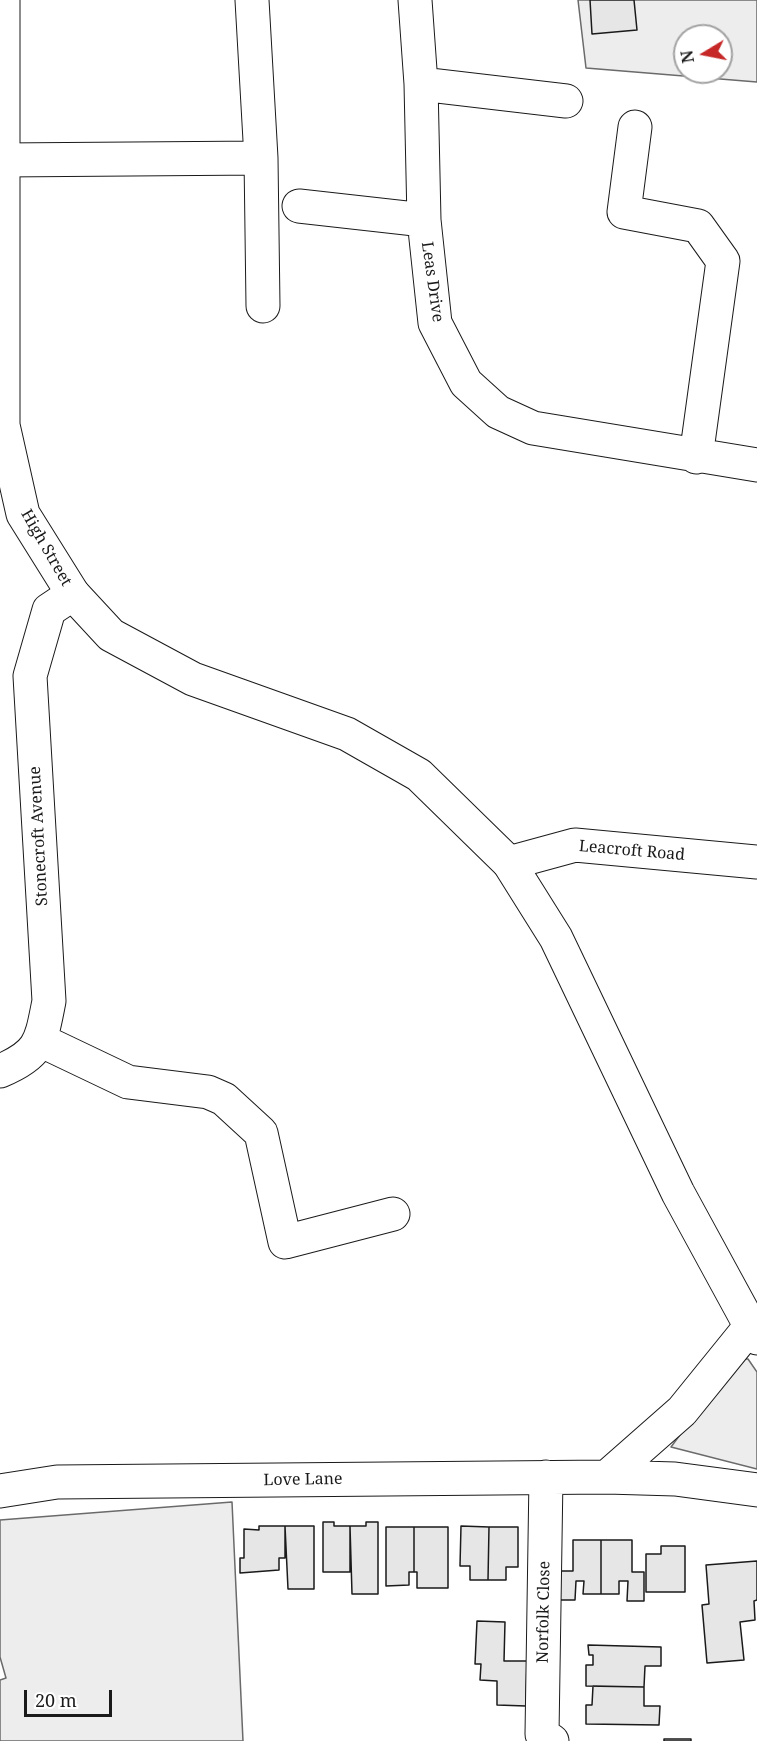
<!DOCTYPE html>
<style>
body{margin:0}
#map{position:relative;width:757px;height:1741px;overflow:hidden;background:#fff;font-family:"Noto Serif",serif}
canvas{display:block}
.north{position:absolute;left:673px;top:24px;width:60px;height:60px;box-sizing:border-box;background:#fff;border:2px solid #a3a3a3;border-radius:50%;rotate:260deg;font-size:16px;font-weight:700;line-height:24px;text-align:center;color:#1a1a1a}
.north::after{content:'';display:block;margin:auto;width:21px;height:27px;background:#c62828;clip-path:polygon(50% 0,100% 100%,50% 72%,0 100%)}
.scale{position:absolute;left:24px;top:1690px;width:88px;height:27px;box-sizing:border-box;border:3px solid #1a1a1a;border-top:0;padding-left:8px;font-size:18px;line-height:21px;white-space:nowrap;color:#1a1a1a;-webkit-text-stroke:4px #fff;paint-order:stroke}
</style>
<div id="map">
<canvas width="757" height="1741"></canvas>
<div class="north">N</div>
<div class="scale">20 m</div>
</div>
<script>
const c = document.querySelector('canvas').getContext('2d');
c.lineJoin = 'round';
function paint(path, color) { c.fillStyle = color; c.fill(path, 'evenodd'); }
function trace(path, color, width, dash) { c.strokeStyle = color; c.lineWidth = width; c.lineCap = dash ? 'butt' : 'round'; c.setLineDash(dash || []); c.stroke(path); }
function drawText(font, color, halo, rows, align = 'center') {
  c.font = font + ' "Noto Serif",serif'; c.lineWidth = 4.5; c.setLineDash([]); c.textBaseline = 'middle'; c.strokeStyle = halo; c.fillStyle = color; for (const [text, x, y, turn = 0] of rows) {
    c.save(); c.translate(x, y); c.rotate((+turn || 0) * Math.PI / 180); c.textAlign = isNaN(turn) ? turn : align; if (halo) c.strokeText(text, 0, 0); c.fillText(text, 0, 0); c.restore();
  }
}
const green = new Path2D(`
 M578 0H757V82L586 68ZM685 36H721V72H685Z
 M736 1359H748L757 1372V1469L671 1447Z
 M232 1502 243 1741H0V1680L6 1678 0 1657V1520Z`);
paint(green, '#ededed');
trace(green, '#6a6a6a', 1.5);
const building = new Path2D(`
 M590 0H634L637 30 592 34Z
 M323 1522H334V1526H350V1572H323Z
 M366 1522H378V1594H352L350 1526H366Z
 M259 1526H285V1558H279V1570L240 1573V1558H244V1529L259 1530Z
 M285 1526H314V1589H288Z
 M461 1526 489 1527 488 1580H470V1566H460Z
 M386 1527H414V1572H409V1585L386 1586Z
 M414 1527H448V1588H417V1572H414Z
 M489 1527H518V1567H506V1580H488Z
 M573 1540H601V1594H583L584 1581H576L575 1600H559V1571H573Z
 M601 1540H632V1572H644V1601H627L628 1581H619V1594H601Z
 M661 1546H685V1592H646V1554H661Z
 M757 1561V1600L754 1601 755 1620 740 1622 744 1660 707 1663 702 1605 709 1604 706 1565Z
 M477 1621 505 1622 504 1661H527L526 1706 497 1705V1681L480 1680 481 1664H475Z
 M588 1645 661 1647V1666H645L644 1687 586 1686V1665H593V1655H589Z
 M593 1686 644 1687V1706H660L659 1725 586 1724V1705H592Z
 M664 1739H691V1741H664Z`);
paint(building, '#e6e6e6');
trace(building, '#1a1a1a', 1.5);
const minor = new Path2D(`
 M415 0 421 84 424 220 435 323 466 383 498 412 533 428 757 465
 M421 84 566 101
 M635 127 624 212 698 226 723 261 696 457
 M261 158 263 306
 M2 160 261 158 252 0
 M299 206 424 220
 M509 863 575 845 757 862
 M42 1041 128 1082 208 1092 224 1099 261 1133 285 1242 393 1214
 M0 1071C41 1054 41 1041 49 1001L30 676 49 610 73 594
 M546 1477 542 1734 552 1741
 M607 1477 682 1411 750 1327
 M0 1491 57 1482 607 1477 675 1479 757 1490`);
const major = new Path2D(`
 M3 0V425L23 514 73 594 111 635 193 679 347 734 419 775 509 863 556 938 678 1193 757 1338`);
trace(minor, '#1a1a1a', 35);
trace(major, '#1a1a1a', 35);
trace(minor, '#fff', 33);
trace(major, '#fff', 33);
drawText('16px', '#1a1a1a', '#fff', [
 ["Leas Drive",432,282,82],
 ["High Street",46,548,60],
 ["Stonecroft Avenue",39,836,-93],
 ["Leacroft Road",632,851,5],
 ["Love Lane",303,1480,-1],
 ["Norfolk Close",544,1612,-89]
]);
</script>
